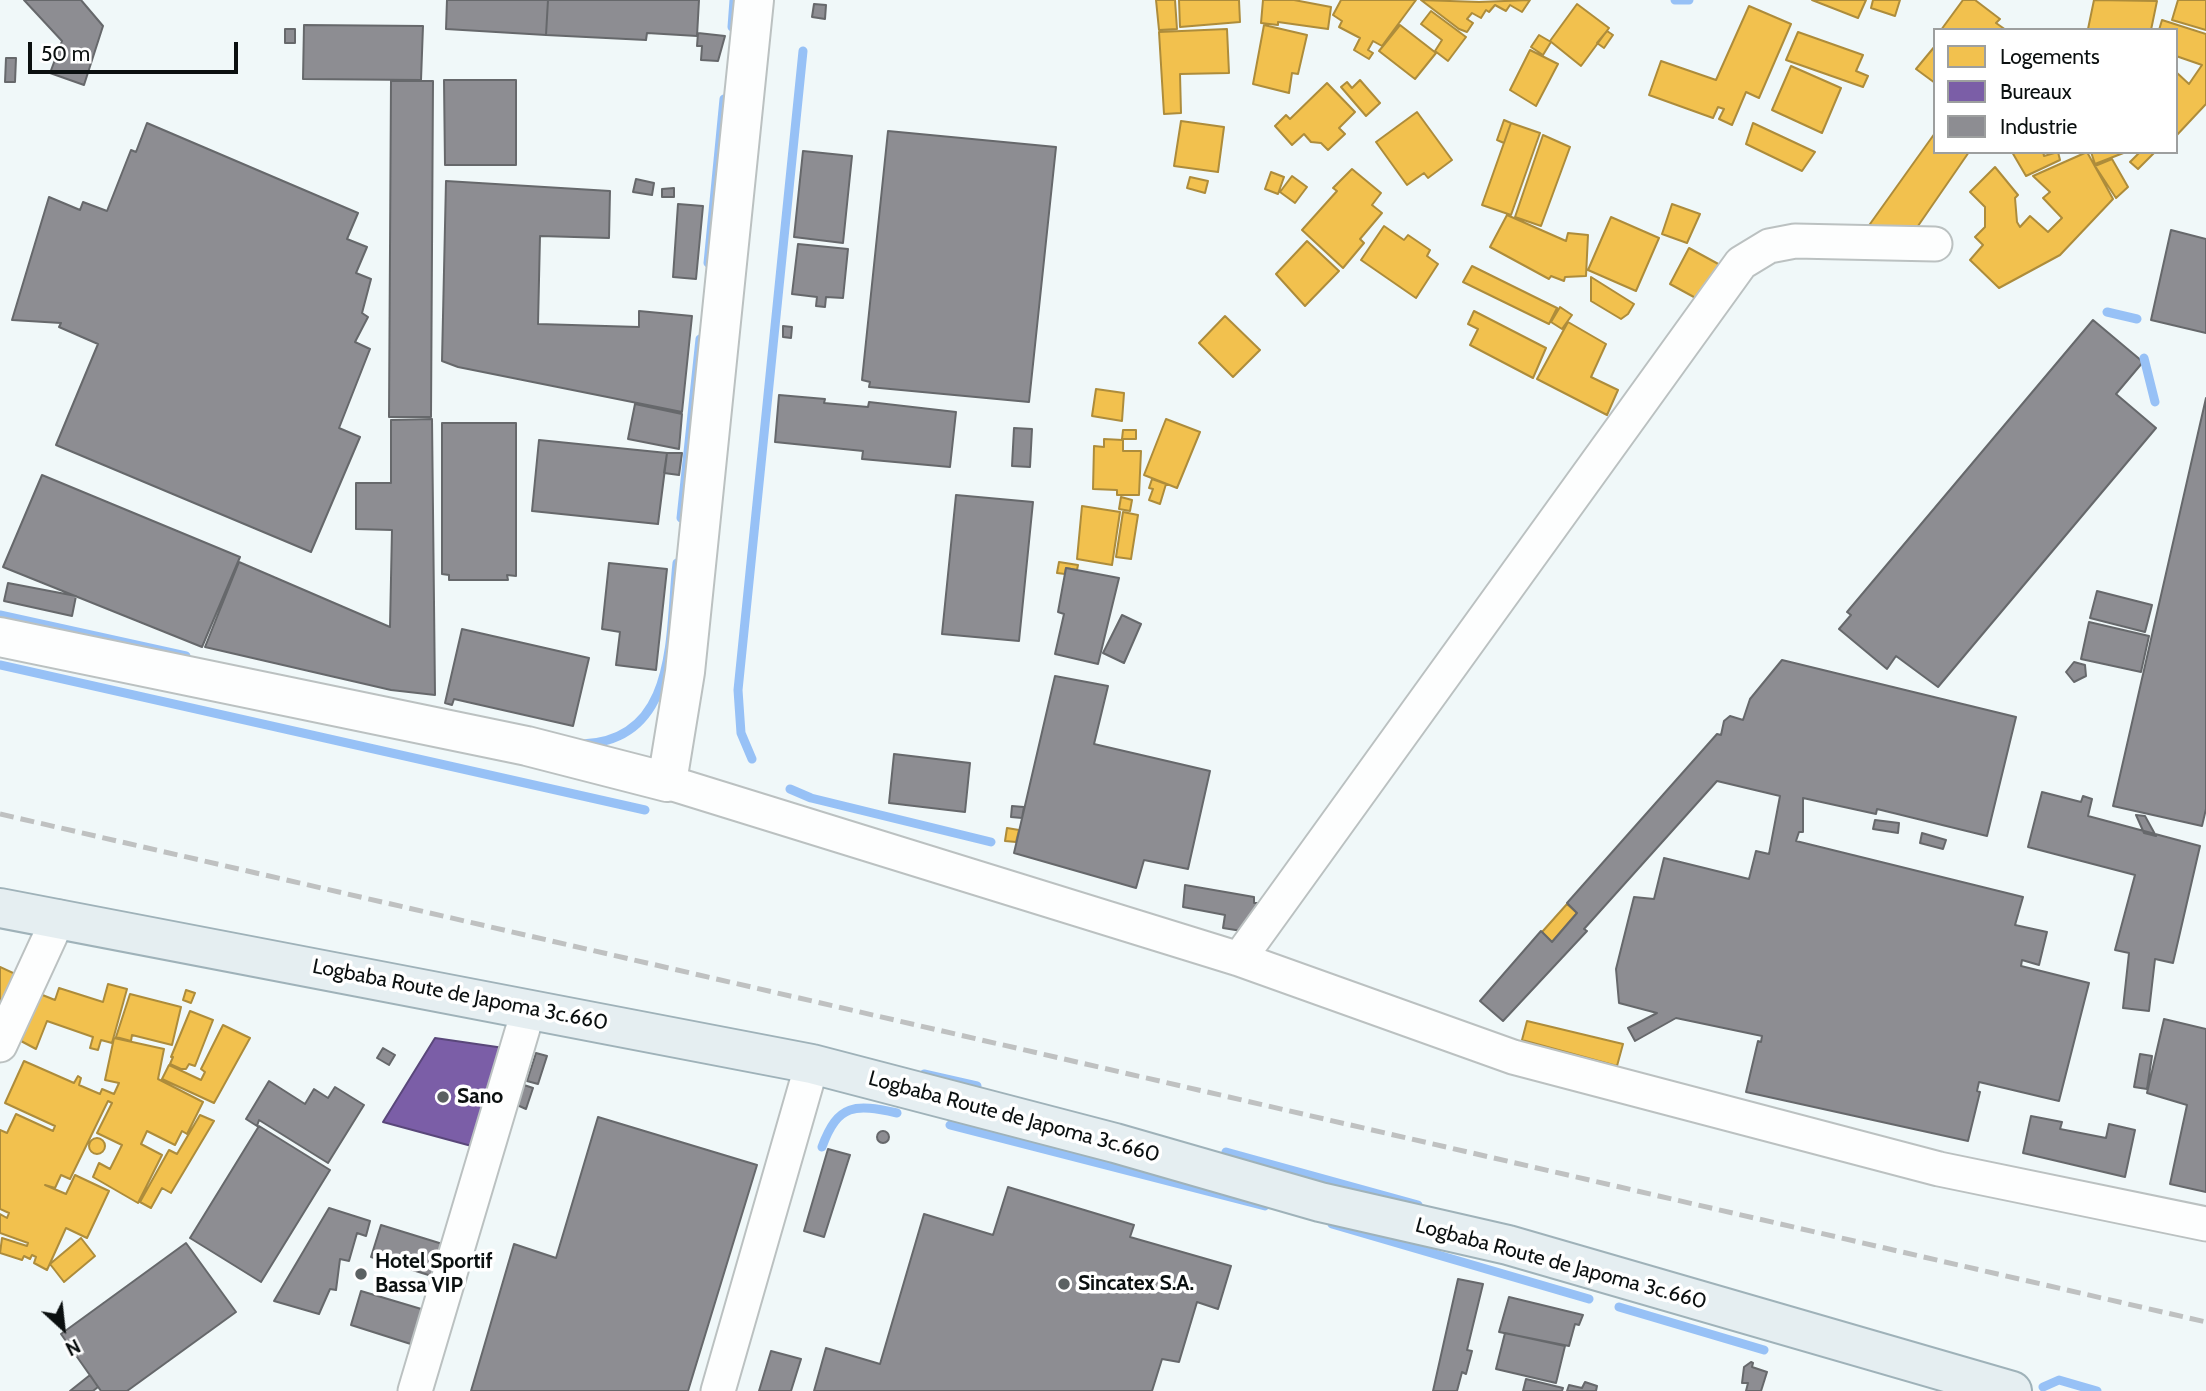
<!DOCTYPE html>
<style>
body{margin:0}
#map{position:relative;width:2206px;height:1391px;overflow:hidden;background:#f0f8f9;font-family:Cabin,sans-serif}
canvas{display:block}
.legend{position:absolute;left:1933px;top:28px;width:245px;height:126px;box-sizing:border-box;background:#fff;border:2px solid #9d9f9f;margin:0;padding:9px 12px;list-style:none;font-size:21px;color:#0b1010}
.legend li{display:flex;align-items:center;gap:14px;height:35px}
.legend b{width:35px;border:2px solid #9d9f9f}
.north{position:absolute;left:28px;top:1293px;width:70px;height:70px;-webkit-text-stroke:5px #fff;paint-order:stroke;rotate:153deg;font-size:19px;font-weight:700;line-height:28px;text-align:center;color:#0b1010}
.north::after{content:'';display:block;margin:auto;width:24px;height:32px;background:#0b1010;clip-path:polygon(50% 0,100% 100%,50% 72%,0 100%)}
.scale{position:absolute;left:28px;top:42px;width:210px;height:32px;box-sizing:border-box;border:4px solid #0b1010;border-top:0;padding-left:9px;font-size:21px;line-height:24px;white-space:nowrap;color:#0b1010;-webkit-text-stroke:5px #fff;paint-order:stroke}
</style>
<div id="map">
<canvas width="2206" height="1391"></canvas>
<ul class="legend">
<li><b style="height:19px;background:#f2c14e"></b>Logements</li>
<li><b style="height:19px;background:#7b5ea7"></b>Bureaux</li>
<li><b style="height:19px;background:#8d8d92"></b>Industrie</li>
</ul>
<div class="north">N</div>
<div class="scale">50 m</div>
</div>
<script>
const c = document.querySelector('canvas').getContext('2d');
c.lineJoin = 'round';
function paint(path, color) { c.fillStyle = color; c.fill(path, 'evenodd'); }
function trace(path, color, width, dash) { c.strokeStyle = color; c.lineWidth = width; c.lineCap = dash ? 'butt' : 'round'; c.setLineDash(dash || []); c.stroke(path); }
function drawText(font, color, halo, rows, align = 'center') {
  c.font = font + ' Cabin,sans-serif'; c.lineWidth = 7; c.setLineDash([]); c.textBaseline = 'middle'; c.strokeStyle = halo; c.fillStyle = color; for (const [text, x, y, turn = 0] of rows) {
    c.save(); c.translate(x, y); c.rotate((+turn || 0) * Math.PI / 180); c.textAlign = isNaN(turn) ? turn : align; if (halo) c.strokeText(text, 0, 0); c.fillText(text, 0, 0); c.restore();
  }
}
const homes = new Path2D(`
 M1156 0H1175L1177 29 1159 30Z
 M1179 0H1239L1240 22 1180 27Z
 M1263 0H1294L1331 7 1328 29 1278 22V25L1261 23Z
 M1341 0H1416L1382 46 1373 41 1368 50 1373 53 1369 59 1354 50 1360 38 1339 27 1342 21 1333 15Z
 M1421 0 1479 2 1530 0 1522 12 1510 5 1506 11 1495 5 1489 12 1486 10 1481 18 1472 13 1467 19 1473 23 1467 32 1459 29Z
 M1812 0H1866L1858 18Z
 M1873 0H1900L1895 16 1871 8Z
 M1963 0H1975L2000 19 1996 23 2006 30H1941Z
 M2094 0 2157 1 2151 30 2088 29Z
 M2178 0H2206V30L2172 20Z
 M1577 4 1609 28 1581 66 1550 41Z
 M1749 6 1791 24 1759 98 1746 92 1732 125 1719 119 1724 109 1718 107 1713 118 1649 95 1661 61 1716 80Z
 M1431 11 1466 37 1448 61 1435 51 1442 40 1421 24Z
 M2162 20 2206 34V104L2176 136V72L2189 84 2202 65 2176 56V30H2159Z
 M1264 25 1307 35 1298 74 1292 73 1289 93 1253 84Z
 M1400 25 1436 53 1415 79 1379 51Z
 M1227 29 1229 73 1180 74 1181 113 1164 114 1159 32Z
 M1607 31 1613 35 1604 48 1597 43Z
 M1798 32 1863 55 1856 71 1868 76 1863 87 1786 60Z
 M1539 35 1551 42 1543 55 1531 47Z
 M1935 46V83L1916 69Z
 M1530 50 1558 64 1536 106 1510 90Z
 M1791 66 1841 88 1822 133 1772 110Z
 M1360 80 1380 103 1366 116 1341 87 1347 82 1352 88Z
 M1327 83 1355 112 1339 128 1345 134 1328 150 1321 143 1311 142 1304 134 1292 145 1275 126 1286 115 1290 119Z
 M1417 112 1452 160 1428 178 1424 173 1407 185 1376 142Z
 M1504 120 1511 123 1504 143 1497 140Z
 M1181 121 1224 127 1218 172 1174 166Z
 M1511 123 1540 133 1511 215 1482 205Z
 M1753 123 1815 152 1802 171 1746 144Z
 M1935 133V152H1969L1909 239 1860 238Z
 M1543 135 1570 147 1541 226 1515 217Z
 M2012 152H2043L2044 156 2058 152 2060 160 2026 176Z
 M2087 152 2113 199 2060 255 1999 288 1970 260 1983 245 1975 237 1985 227V207L1970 192 1995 167 2018 195 2015 198 2017 222 2020 227 2030 216 2048 232 2062 218 2043 198 2050 192 2033 176Z
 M2091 152H2126L2095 164Z
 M2140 152H2155L2138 169 2130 162Z
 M2112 159 2128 187 2116 198 2095 166Z
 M1352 169 1381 193 1372 205 1382 213 1360 239 1364 243 1343 268 1302 230 1337 191 1333 188Z
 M1271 172 1284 177 1278 194 1265 189Z
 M1292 176 1307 187 1295 203 1280 192Z
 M1190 177 1208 181 1205 193 1187 188Z
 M1672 204 1700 214 1687 243 1662 234Z
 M1507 215 1566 241 1568 233 1588 235 1586 276 1565 277 1564 281 1551 276 1549 279 1490 247Z
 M1611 217 1659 238 1636 291 1588 270Z
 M1384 226 1404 240 1408 235 1430 250 1427 256 1438 264 1416 298 1361 260Z
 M1307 241 1339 271 1305 306 1276 274Z
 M1689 248 1722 266 1703 302 1670 284Z
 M1472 266 1557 308 1549 324 1463 282Z
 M1591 277 1634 304 1628 314 1621 319 1591 301Z
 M1560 307 1572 315 1562 329 1551 322Z
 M1474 311 1546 348 1533 378 1470 345 1478 329 1468 324Z
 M1225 316 1260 350 1233 377 1199 343Z
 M1568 322 1606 344 1591 377 1618 390 1607 415 1537 379Z
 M1096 389 1124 393 1122 421 1092 416Z
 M1166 419 1200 432 1177 488 1144 475Z
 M1123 430H1136V439H1122Z
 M1104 439 1123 440V451H1141L1139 495H1117V490L1093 489 1094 446 1104 447Z
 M1152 479 1166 484 1160 504 1149 500 1153 489 1149 488Z
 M1121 497 1132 500 1130 511 1119 509Z
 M1082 506 1120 512 1112 565 1077 559Z
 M1123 512 1138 515 1131 559 1116 557Z
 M1059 562 1078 565 1077 570 1066 568 1065 574 1057 573Z
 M1007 828 1019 830 1016 842 1005 841Z
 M1567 904 1577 913 1552 942 1542 932Z
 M0 967 26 979 12 1009 0 1003Z
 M108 984 127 989 112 1043 101 1040 98 1050 90 1048 93 1037 47 1021 36 1049 21 1041 40 994 55 1000 59 988 103 1002Z
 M186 990 195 993 191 1003 183 1000Z
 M130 994 181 1007 172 1045 132 1035 131 1041 116 1037Z
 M190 1011 213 1020 195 1066 189 1064 186 1069H181L170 1064 173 1057H171Z
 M1527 1021 1623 1044 1617 1066 1522 1040Z
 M223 1025 250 1038 214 1103 162 1079 169 1065 201 1080 205 1072 201 1069Z
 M114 1038 164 1049 158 1079 203 1102 187 1134 182 1131 175 1145 147 1131 141 1144 162 1155 138 1203 93 1177 99 1163 110 1169 122 1145 97 1133 112 1103 108 1101 70 1179 61 1175 55 1188 45 1185 66 1194 75 1175 109 1191 87 1238 66 1228 47 1270 34 1263 36 1257 32 1255 30 1259 24 1256 22 1260 0 1253 2 1238 27 1246 28 1243 0 1233V1214L7 1218 9 1213 0 1209V1130L7 1133 16 1114 53 1131 55 1126 5 1103 24 1061 74 1083 78 1076 81 1078 79 1085 100 1094 102 1089 114 1094 119 1083 105 1080Z
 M200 1115 214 1121 171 1193 162 1188 151 1208 140 1202 169 1150 177 1154Z
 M89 1146a8 8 0 1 1 16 0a8 8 0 1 1-16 0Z
 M81 1238 95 1256 64 1282 50 1264Z`);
paint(homes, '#f2c14e');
trace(homes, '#ad8c3b', 2);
const offices = new Path2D(`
 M435 1038 504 1048 479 1148 383 1122Z`);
paint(offices, '#7b5ea7');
trace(offices, '#59477a', 2);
const industry = new Path2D(`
 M24 0H81L103 26 84 85 50 73 62 41Z
 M447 0H548L546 35 446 29Z
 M548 0H699L697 36 647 33 646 40 546 35Z
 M814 4 826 5 825 19 812 17Z
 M304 25 423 26 421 80 303 79Z
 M285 29H295V43H285Z
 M698 33 725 36 718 61 701 60 702 46H697Z
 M6 58H16L15 82H5Z
 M444 80H516V165H445Z
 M391 81H433L431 417H389Z
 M147 123 358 213 347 239 367 247 356 273 371 279 362 313 368 317 355 342 370 349 339 428 360 437 311 552 56 445 98 344 59 327 61 323 12 320 49 197 80 210 83 202 107 211 131 150 136 152Z
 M888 131 1056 147 1029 402 869 387 870 382 862 380Z
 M803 151 852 156 843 243 794 237Z
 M636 179 654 183 652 195 633 192Z
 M446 181 610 191 609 238 540 236 538 324 639 327V311L692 316 682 412 458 367 442 361Z
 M674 188V197H662V189Z
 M678 204 703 206 696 279 673 277Z
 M2171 230 2206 239V333L2151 320Z
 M798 244 848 249 843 298 826 297 825 307 816 306 817 297 792 294Z
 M2093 320 2143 362 2116 394 2156 428 1938 687 1896 656 1887 669 1839 629 1851 615 1847 612Z
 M783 326 792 327 791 338 783 337Z
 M779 395 825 399 824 403 868 407 869 402 956 412 950 467 862 459 863 451 775 442Z
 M2206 398V809L2202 826 2113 806Z
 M635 404 682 414 679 449 628 439Z
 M432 419 435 695 391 690 205 647 239 562 390 627 392 530 356 529V483H391V420Z
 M442 423H516V576L507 575 508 580H449V575L442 574Z
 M1014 428 1032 429 1030 467 1012 466Z
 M539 440 667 453 658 524 532 511Z
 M667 453H682L679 475 664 473Z
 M42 475 240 557 202 647 3 567Z
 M956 495 1033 502 1019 641 942 634Z
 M609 563 667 569 656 670 616 665 620 632 602 629Z
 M1066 568 1119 578 1098 664 1055 654 1064 614 1058 612Z
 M8 583 76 596 72 616 4 601Z
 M2097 591 2152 605 2145 632 2090 618Z
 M1122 615 1141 624 1124 663 1103 653Z
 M2089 622 2149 636 2141 672 2081 659Z
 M462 629 589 658 573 726 454 699 452 705 445 703Z
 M1782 660 2016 717 1987 836 1877 809 1876 814 1803 798V832H1799L1796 841 2023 897 2015 925 2047 932 2039 965 2022 960 2021 966 2089 983 2059 1101 1979 1082 1977 1091 1980 1092 1968 1141 1746 1092 1758 1041 1761 1042 1762 1036 1676 1018 1635 1041 1628 1028 1657 1013 1619 1003 1616 969 1634 897 1654 899 1664 858 1749 879 1756 851 1769 854 1780 796 1717 781 1584 929 1587 931 1503 1021 1480 1001 1541 931 1552 942 1577 913 1567 903 1717 734 1721 735 1724 721 1730 716 1743 720 1750 699Z
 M2074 662 2085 665 2086 676 2074 682 2066 672Z
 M1055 676 1108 686 1094 744 1210 771 1188 869 1144 860 1136 888 1014 853Z
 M894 754 970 763 965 812 889 803Z
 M2042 792 2081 802 2083 796 2092 799 2088 816 2200 846 2173 963 2155 959 2149 1011 2123 1008 2129 953 2115 950 2135 875 2028 847Z
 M1012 806 1024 807 1022 818 1011 817Z
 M2136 815 2145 816 2156 836 2144 833Z
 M1875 820 1899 823 1898 833 1873 829Z
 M1922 833 1946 840 1943 849 1920 843Z
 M1185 885 1254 897V903H1260L1248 932 1223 928 1225 915 1183 907Z
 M2164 1019 2206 1029V1192L2170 1184 2187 1105 2147 1093Z
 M383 1048 395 1055 389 1065 377 1058Z
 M536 1053 547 1056 538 1084 527 1081Z
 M2140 1054 2152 1056 2147 1089 2134 1087Z
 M269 1081 305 1104 314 1089 328 1098 335 1087 364 1105 328 1163 259 1120 257 1126 246 1119Z
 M524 1085 533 1088 526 1109 517 1105Z
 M2031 1116 2062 1122 2060 1129 2106 1138 2109 1124 2135 1130 2125 1177 2023 1153Z
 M598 1117 757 1165 688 1391H471L514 1244 556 1258Z
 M259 1126 330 1170 261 1282 190 1238Z
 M877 1137a6 6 0 1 1 12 0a6 6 0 1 1-12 0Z
 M828 1149 850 1155 824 1237 804 1231Z
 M1008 1187 1134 1225 1130 1237 1231 1266 1218 1309 1197 1302 1179 1362 1162 1359 1152 1391H814L826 1348 880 1364 924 1214 993 1235Z
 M329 1208 370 1221 366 1236 357 1233 349 1261 340 1259 336 1290 330 1289 319 1314 274 1301Z
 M381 1225 449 1246 438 1278 371 1257Z
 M186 1243 236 1312 127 1391H101L61 1334Z
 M1458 1279 1483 1284 1467 1350 1472 1351 1466 1374 1462 1372 1457 1391H1433Z
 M361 1291 428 1311 417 1346 351 1325Z
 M1509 1297 1583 1315 1579 1325 1575 1324 1569 1346 1499 1332Z
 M1505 1333 1565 1346 1556 1383 1496 1369Z
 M771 1351 801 1359 791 1391H759Z
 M1751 1362 1753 1363 1752 1367 1767 1372 1761 1391H1746L1748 1383H1742L1744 1367Z
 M90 1375 98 1387 93 1391H70Z
 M1526 1379 1563 1388 1562 1391H1523Z
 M1585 1382 1597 1386 1596 1391H1567L1569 1385 1582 1388Z`);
paint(industry, '#8d8d92');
trace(industry, '#66686b', 2);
trace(new Path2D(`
 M1675 0H1689
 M732 27 734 0
 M708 263 724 99
 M2107 312 2137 319
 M2144 358 2155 402
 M681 518 700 339
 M0 615 186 656
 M0 665 645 810
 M582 744C679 741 669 633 677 563
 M752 759 741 733 738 690 803 51
 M790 789 811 798 991 842
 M924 1074 977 1086
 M950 1125 1265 1206
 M822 1147C838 1103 855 1104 897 1113
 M1226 1152 1418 1205
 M1332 1224 1589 1299
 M1619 1307 1764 1350
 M2043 1387 2059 1380 2097 1391`), '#97c1f6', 9);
const minor = new Path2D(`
 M667 782 1239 959 1513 1057 1939 1169 2206 1224
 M1239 959 1741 263 1769 246 1795 241 1935 244
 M0 1045 59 917
 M415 1391 529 1008
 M718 1391 812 1064`);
const tertiary = new Path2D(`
 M0 637 527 746 667 782 685 672 754 0`);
const primary = new Path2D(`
 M0 908 812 1064 1115 1143 1320 1202 1508 1245 2012 1391`);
trace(minor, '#bbc1c1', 37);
trace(tertiary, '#bbc1c1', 42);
trace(primary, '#9fb2b9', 42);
trace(minor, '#fdfefe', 33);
trace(tertiary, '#fdfefe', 38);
trace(primary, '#e5eef1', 38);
trace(new Path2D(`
 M0 814 2206 1322`), '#bfc1c1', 5, [14, 7]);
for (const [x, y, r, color] of [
 [443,1097,7,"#5b6162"],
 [361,1274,7,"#5b6162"],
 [1064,1284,7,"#5b6162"]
]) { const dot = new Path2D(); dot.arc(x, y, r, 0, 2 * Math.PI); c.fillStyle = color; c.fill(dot); trace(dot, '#fff', 2.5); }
drawText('21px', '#0b1010', '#fff', [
 ["Logbaba Route de Japoma 3c.660",460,995,11],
 ["Logbaba Route de Japoma 3c.660",1014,1117,15],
 ["Logbaba Route de Japoma 3c.660",1561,1264,15]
]);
drawText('bold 21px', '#0b1010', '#fff', [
 ["Sano",457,1097],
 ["Hotel Sportif",375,1262],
 ["Bassa VIP",375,1286],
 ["Sincatex S.A.",1078,1284]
], 'left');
</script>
